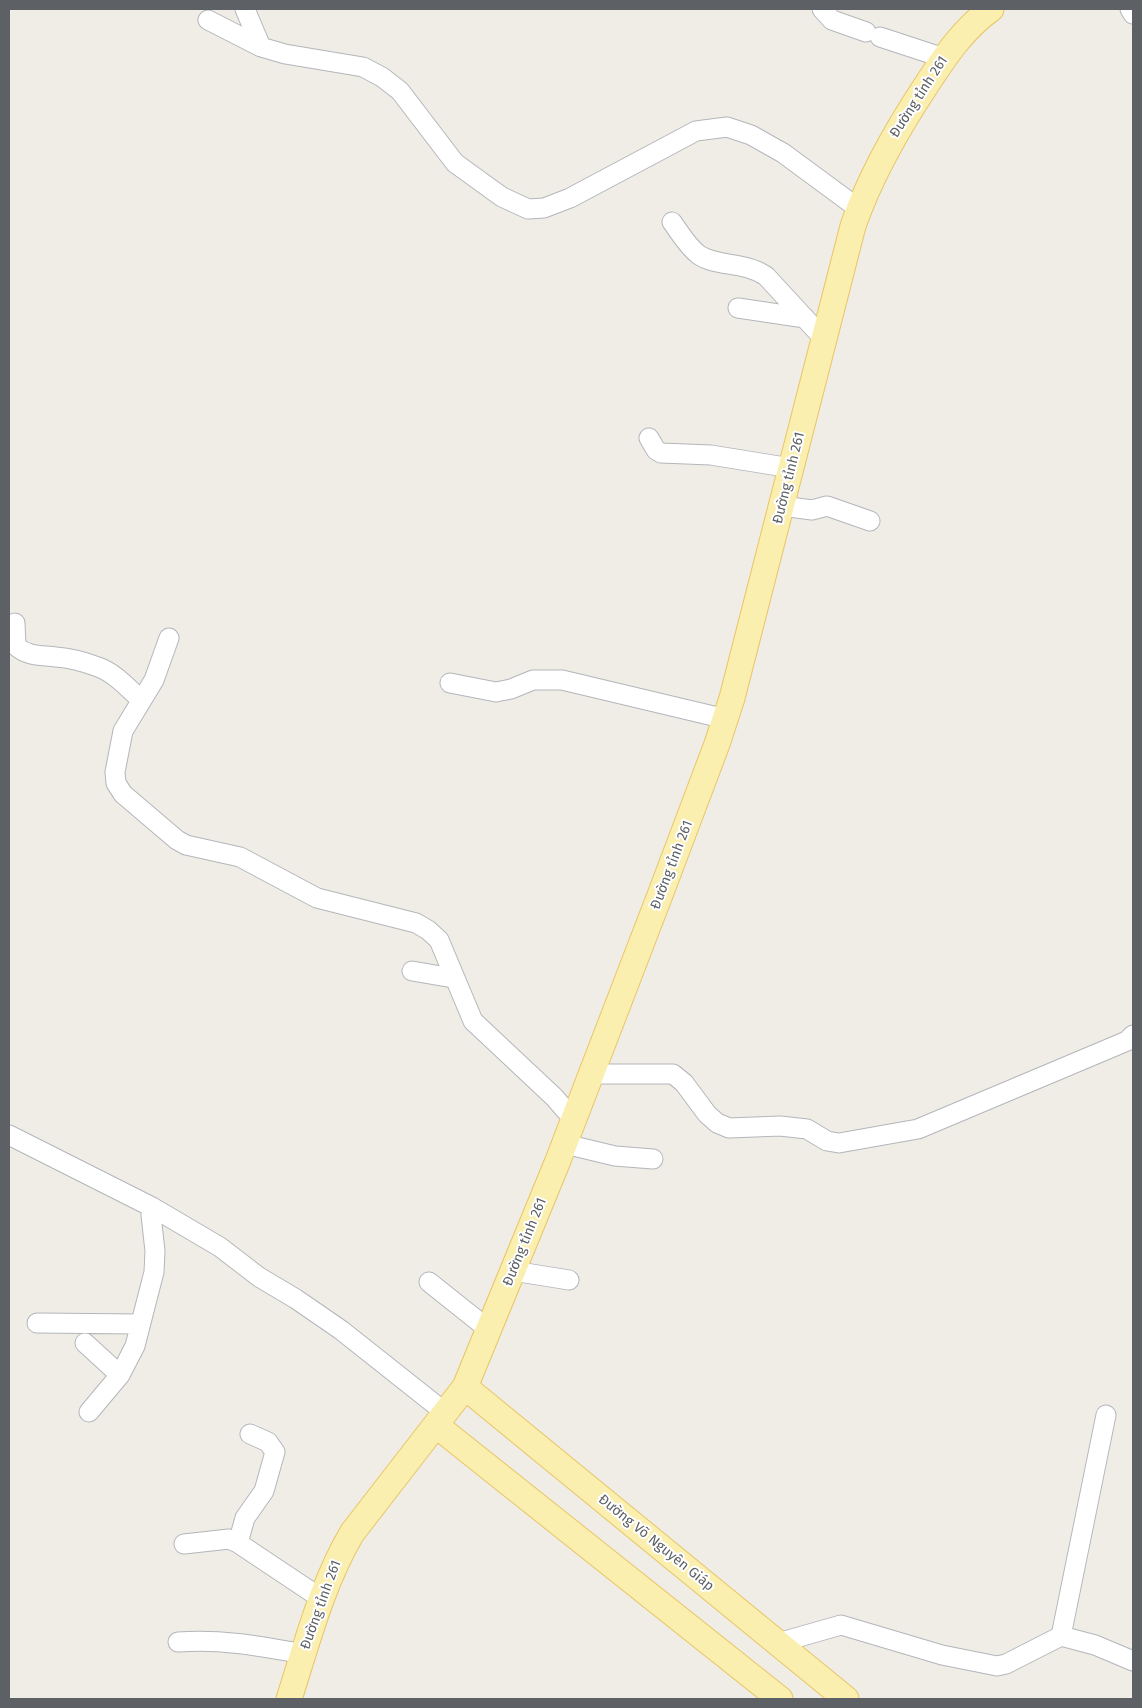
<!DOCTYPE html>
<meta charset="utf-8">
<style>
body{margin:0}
#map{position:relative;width:1142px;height:1708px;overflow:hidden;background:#efede6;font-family:"Fira Sans",sans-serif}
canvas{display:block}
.frame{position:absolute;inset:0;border:10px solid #5d6165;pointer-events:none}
</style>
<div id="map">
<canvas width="1142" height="1708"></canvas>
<div class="frame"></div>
</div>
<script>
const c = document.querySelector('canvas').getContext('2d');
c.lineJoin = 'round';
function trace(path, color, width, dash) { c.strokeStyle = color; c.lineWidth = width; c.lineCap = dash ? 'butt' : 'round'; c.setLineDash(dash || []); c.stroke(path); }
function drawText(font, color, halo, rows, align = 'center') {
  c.font = font + ' "Fira Sans",sans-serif'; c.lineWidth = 4; c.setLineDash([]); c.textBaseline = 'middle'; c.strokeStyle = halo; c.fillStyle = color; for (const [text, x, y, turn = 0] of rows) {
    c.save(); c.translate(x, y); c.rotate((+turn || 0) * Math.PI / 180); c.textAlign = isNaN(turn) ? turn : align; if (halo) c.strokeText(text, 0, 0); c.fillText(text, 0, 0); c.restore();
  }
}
const minor = new Path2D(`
 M245 9 261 47
 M822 9 832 20 866 32
 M1130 9 1133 14
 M208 20 261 47 285 54 363 67 382 77 400 91 455 163 502 197 528 209 544 208 570 198 696 131 727 127 751 135 783 153 859 209
 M880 37 944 58
 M672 222C680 233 688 247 699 255 717 267 744 261 766 276L824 339
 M738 308 805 318
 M649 438 656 450 661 453 711 455 791 468
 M782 506 812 510 827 506 870 521
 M15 623 16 646C28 657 41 655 56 657 70 658 85 662 98 667 115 673 128 688 141 700
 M169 638 154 680 123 731 115 772 116 783 123 794 177 840 186 845 240 857 317 898 416 923 428 930 439 940 473 1021 554 1097 574 1120
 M450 683 496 692 511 689 533 680H562L726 719
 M412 971 453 978
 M592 1074H673L684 1083 707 1114 717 1123 729 1128 780 1126 807 1129 827 1141 839 1143 918 1129 1127 1041 1133 1035
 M9 1135 152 1207 220 1247 259 1277 296 1299 341 1330 447 1414
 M565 1144 615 1156 653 1159
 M513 1271 569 1280
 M429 1282 488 1329
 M37 1323 140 1324
 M85 1343 120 1375
 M89 1412 120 1375 135 1346 154 1272 155 1251 151 1215 152 1207
 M238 1543 245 1518 264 1491 275 1452 268 1442 250 1434
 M184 1544 229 1539 238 1543 322 1599
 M1061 1636 1106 1415
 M178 1642C224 1639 259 1646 304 1654
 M778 1643 841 1625 942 1655 997 1666 1006 1664 1061 1636 1095 1645 1133 1661`);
const major = new Path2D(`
 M465 1387 846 1699
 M437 1426 780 1699
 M289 1699C307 1643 322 1584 352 1533L465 1387 557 1163 660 895 717 744 732 698 853 226C870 176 896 131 925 87 944 58 962 30 991 9`);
trace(minor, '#b3b6ba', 21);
trace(major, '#e9c564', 27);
trace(minor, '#fff', 19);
trace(major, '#faefaf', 25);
drawText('14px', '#5d6165', '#fff', [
 ["Đường tỉnh 261",919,97,-57],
 ["Đường tỉnh 261",789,478,-76],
 ["Đường tỉnh 261",672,865,-69],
 ["Đường tỉnh 261",525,1242,-68],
 ["Đường Võ Nguyên Giáp",656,1543,39],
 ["Đường tỉnh 261",321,1605,-70]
]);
</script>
